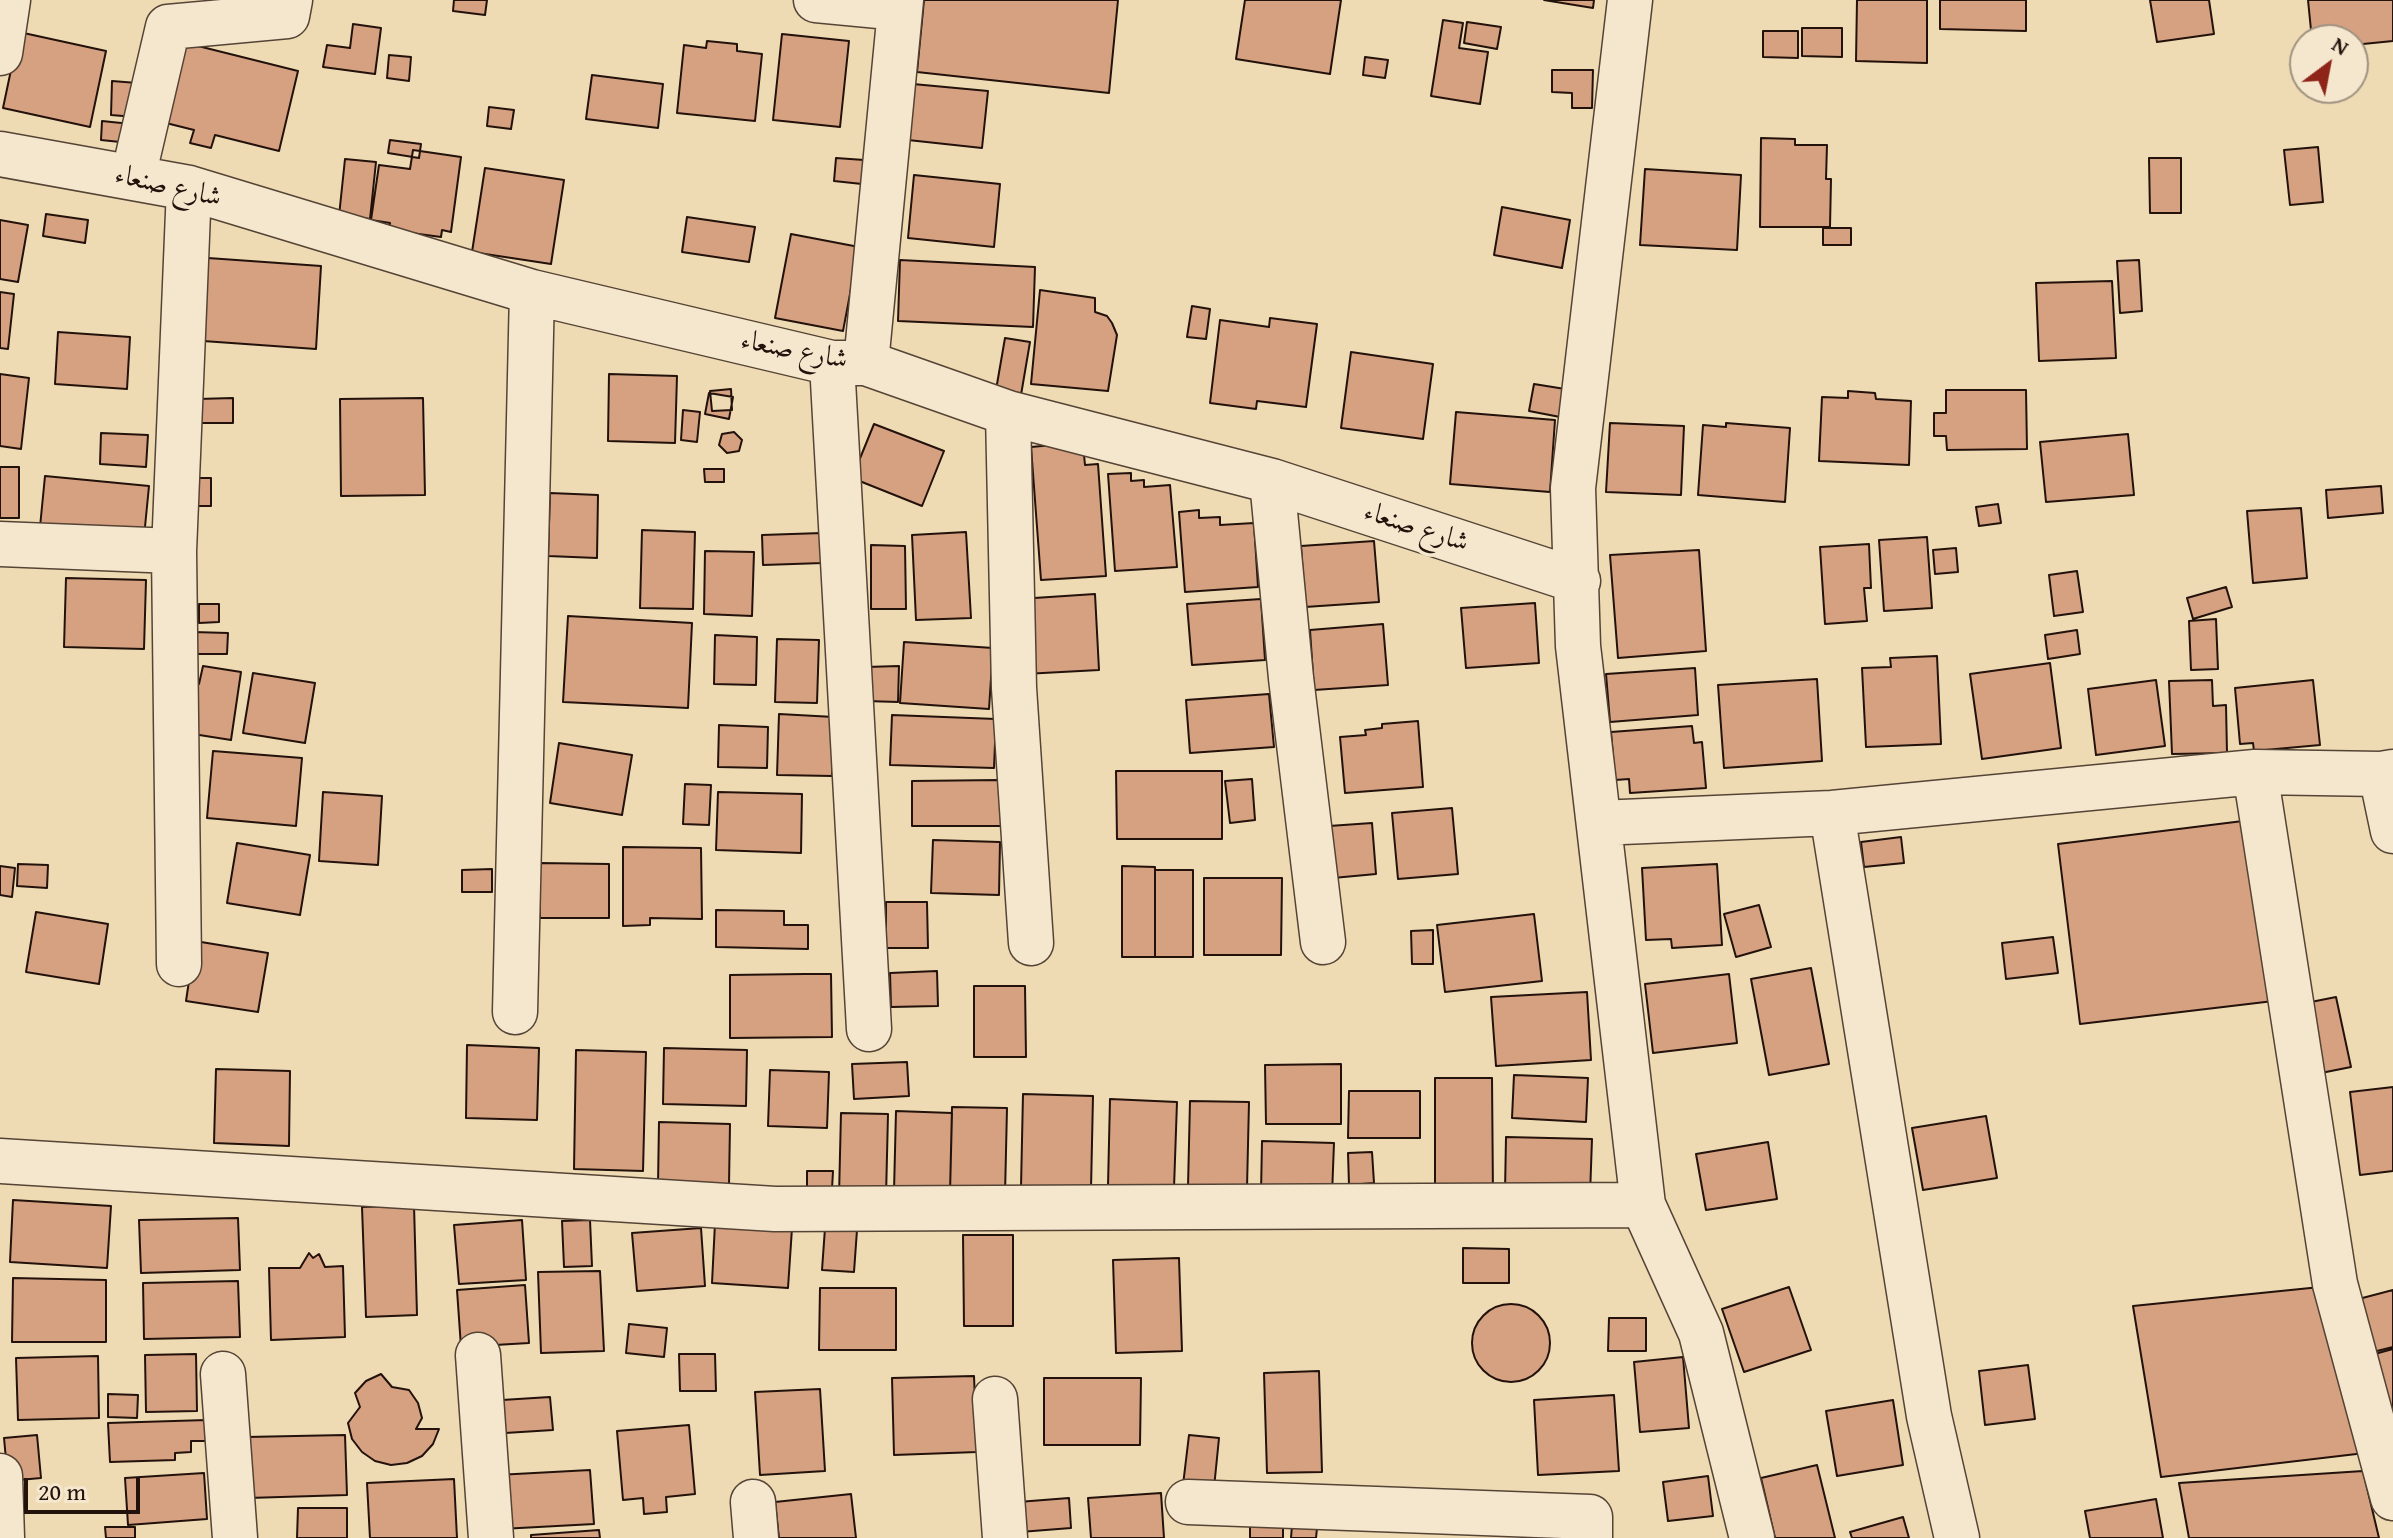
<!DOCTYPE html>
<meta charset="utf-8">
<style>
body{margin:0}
#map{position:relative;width:2393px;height:1538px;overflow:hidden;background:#eedab3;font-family:"Gentium Book Plus",serif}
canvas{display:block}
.north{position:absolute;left:2289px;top:24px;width:80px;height:80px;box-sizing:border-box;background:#f4e7ce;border:2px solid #a09280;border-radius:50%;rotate:32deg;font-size:22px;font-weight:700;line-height:32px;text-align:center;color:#22120b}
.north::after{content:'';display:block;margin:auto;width:28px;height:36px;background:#8f2418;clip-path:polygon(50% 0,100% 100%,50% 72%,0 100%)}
.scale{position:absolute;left:24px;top:1478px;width:116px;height:36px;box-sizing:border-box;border:4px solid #22120b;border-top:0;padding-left:10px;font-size:24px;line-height:28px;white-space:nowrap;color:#22120b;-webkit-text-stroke:6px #f4e7ce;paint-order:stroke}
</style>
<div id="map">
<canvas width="2393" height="1538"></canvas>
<div class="north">N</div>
<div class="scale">20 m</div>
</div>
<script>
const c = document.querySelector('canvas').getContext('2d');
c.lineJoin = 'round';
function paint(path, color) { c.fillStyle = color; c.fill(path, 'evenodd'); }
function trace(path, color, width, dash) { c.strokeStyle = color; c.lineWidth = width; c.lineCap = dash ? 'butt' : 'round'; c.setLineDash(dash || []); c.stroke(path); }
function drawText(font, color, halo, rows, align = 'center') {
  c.font = font + ' "Gentium Book Plus",Amiri,serif'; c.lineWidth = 7; c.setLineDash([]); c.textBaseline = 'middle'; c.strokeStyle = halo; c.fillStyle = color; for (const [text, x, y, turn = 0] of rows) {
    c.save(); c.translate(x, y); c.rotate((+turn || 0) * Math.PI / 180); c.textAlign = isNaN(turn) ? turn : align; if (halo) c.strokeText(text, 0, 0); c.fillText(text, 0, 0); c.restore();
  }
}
const building = new Path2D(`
 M454 0H487L485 15 453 11Z
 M924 0H1118L1109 93 917 72Z
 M1245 0H1341L1330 74 1236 59Z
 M1544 0H1594L1593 8Z
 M1857 0H1927V63L1856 61Z
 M1940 0H2026V31L1940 29Z
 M2150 0H2209L2214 34 2157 42Z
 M2308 0H2393V41L2353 45V40H2312Z
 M1443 20 1463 23 1459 48 1488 52 1480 104 1431 96Z
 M1467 22 1501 27 1497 49 1464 43Z
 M353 24 381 28 375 74 323 67 327 45 350 48Z
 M1802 28H1842V57L1802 56Z
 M1763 31H1798V58L1763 57Z
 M19 32 106 51 90 127 3 108Z
 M782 34 849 41 840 127 773 120Z
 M707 41 737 44V51L762 54 755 121 677 113 684 45 706 48Z
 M186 43 298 71 279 151 215 135 211 148 190 143 194 130 166 123Z
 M389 55 411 57 409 81 387 78Z
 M1365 57 1388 60 1385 78 1363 75Z
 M1552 70H1593L1592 108H1572V93L1552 92Z
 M592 75 663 84 658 128 586 119Z
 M112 81 137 83 135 117 111 115Z
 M913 84 988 91 982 148 908 140Z
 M489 107 514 110 511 129 487 126Z
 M102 121 131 124 130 143 101 140Z
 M1761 138 1795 139V145H1827L1826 179H1831L1830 227H1760Z
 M390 140 421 144 419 158 388 153Z
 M2318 147 2323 202 2290 205 2284 150Z
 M413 150 461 157 451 232 442 230 441 237 389 230 390 223 371 220 379 165 410 169Z
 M836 158 864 160 862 184 834 181Z
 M2149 158H2181V213H2150Z
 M345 159 376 162 370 219 339 216Z
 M485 168 564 180 551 264 472 252Z
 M1645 169 1741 175 1737 250 1640 245Z
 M914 175 1000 184 994 247 908 238Z
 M1502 207 1570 220 1562 268 1494 255Z
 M46 214 88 220 85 243 43 236Z
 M687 217 755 227 749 262 682 252Z
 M0 220 28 225 18 282 0 279Z
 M1823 228H1851V245H1823Z
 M791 234 859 247 843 331 775 318Z
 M208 258 321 266 316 349 203 341Z
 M900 260 1035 267 1033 327 898 321Z
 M2139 260 2142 311 2120 313 2117 261Z
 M2112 281 2116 358 2039 361 2036 283Z
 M1040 290 1095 298V312L1107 316 1112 323 1117 335 1108 391 1031 384Z
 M0 292 14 294 8 349 0 348Z
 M1192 306 1210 309 1206 339 1187 337Z
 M1270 318 1317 324 1306 407 1257 401 1256 409 1210 403 1220 320 1269 327Z
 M58 332 130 337 127 389 55 384Z
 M1005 338 1030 342 1021 395 996 390Z
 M1351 352 1433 364 1423 439 1341 428Z
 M0 374 29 378 21 449 0 446Z
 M609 374 677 376 675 443 608 441Z
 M1534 384 1565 389 1560 417 1529 411Z
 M731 389 732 410 712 411 710 391Z
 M1946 390H2026L2027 449 1947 450 1946 436H1934V413H1946Z
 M1848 391 1875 393 1876 399 1911 401 1909 465 1819 461 1822 397 1848 398Z
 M709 393 733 397 729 419 705 414Z
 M233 398V423H199L198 399Z
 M423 398 425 495 341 496 340 399Z
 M683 410 700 412 697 442 681 440Z
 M1456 412 1555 420 1550 492 1450 484Z
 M1610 423 1684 426 1681 495 1606 492Z
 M1726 423 1790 428 1785 502 1698 495 1703 425 1726 427Z
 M874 424 944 451 922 506 852 478Z
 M734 432 742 440 739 451 727 453 719 445 722 434Z
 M101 433 148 435 146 467 100 464Z
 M2128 434 2134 495 2046 502 2040 442Z
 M1053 445 1084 455 1085 465 1098 464 1106 576 1041 580 1031 447Z
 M0 467H19V518H0Z
 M704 469H724V482H705Z
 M1131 473V481L1144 480V487L1170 485 1177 567 1115 571 1108 474Z
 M45 476 149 486 144 537 40 527Z
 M194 478H211V506H194Z
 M2381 486 2383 513 2328 518 2326 490Z
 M550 493 598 495 597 558 548 556Z
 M1998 504 2001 523 1979 526 1976 507Z
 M2301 508 2307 578 2253 583 2247 511Z
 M1199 510V518L1220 517V525L1254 523 1258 587 1185 592 1179 512Z
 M642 530 695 532 693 609 640 608Z
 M966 532 971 618 916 620 912 535Z
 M822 533 823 563 763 565 762 535Z
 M1927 537 1932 608 1884 611 1879 540Z
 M1374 541 1379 602 1305 607 1301 546Z
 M1869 544 1871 588H1864L1867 621 1825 624 1820 547Z
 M871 545 905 546 906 609H871Z
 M1956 548 1958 572 1935 574 1933 550Z
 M1699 550 1706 651 1618 658 1610 555Z
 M705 551 754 552 752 616 704 614Z
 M2077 571 2083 612 2054 616 2049 575Z
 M66 578 146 580 144 649 64 647Z
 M2226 587 2232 607 2193 619 2187 598Z
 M1095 594 1099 670 1024 674 1019 599Z
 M1261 599 1265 660 1192 665 1187 604Z
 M1535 603 1539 663 1466 668 1461 608Z
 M199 604H219V622L199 623Z
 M568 616 692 623 688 708 563 702Z
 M2216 619 2218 669 2191 670 2189 621Z
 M1383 624 1388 685 1314 690 1310 630Z
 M2077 630 2080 654 2048 659 2045 635Z
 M193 632 228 633 227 654H193Z
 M715 635 757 637 756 685 714 684Z
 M777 639 819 640 817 703 775 702Z
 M904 642 993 648 989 709 900 703Z
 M1937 656 1941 744 1866 747 1862 668 1891 667 1890 658Z
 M2050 663 2061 748 1982 759 1970 674Z
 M203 666 241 672 231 740 193 734 192 683 199 684Z
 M899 666 898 702 866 701V667Z
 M1695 668 1698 715 1610 722 1606 674Z
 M253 673 315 683 305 743 243 733Z
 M1817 679 1822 761 1724 768 1718 685Z
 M2156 680 2165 746 2096 755 2088 689Z
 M2212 680 2213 706 2226 705 2227 753 2172 754 2169 681Z
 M2313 680 2320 745 2254 751 2253 743 2240 744 2235 688Z
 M1269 694 1274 747 1190 753 1186 700Z
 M779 714 834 717 832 776 777 775Z
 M892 715 996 719 994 768 890 765Z
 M1418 721 1423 787 1345 793 1340 737 1366 735 1365 730 1382 728V724Z
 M719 725 768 727 767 768 718 767Z
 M1692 726 1694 743 1702 742 1706 788 1630 793 1629 779 1615 780 1611 732Z
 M559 743 632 755 622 815 550 803Z
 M213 751 302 758 296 826 207 818Z
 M1116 771H1222V839H1117Z
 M1252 779 1255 820 1230 823 1225 781Z
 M1000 780 1001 826H912V781Z
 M685 784 711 785 709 825 683 824Z
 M323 792 382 796 378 865 319 861Z
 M718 792 802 794 801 853 716 850Z
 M1452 808 1458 874 1398 879 1392 813Z
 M2259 819 2282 1000 2080 1024 2058 844Z
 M1372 823 1376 874 1333 878 1329 826Z
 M1901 837 1904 863 1864 867 1861 842Z
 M933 840 1000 842 999 895 931 893Z
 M237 843 310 855 300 915 227 903Z
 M623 847 701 848 702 919 650 918V925L623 926Z
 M539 863 609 864V918H540Z
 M18 864 48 865 47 888 17 886Z
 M1717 864 1722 945 1672 948 1671 939 1646 940 1642 868Z
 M0 866 15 868 12 897 0 895Z
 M1122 866 1155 867V957H1122Z
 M492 869V892H462V870Z
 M1155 870H1193V957H1155Z
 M1204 878H1282L1281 955H1204Z
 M886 902H927L928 948H886Z
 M1759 905 1771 947 1736 957 1724 914Z
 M716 910 784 911V925H808V949L716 947Z
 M36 912 108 924 99 984 26 972Z
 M1534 914 1542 981 1445 992 1437 925Z
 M1433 930V964H1412L1411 931Z
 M2053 937 2058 973 2006 979 2002 943Z
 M195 941 268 953 258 1012 186 1001Z
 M1811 968 1829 1064 1769 1075 1751 979Z
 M937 971 938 1006 891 1007 890 973Z
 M804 974H831L832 1037 730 1038V975Z
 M1729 974 1737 1043 1653 1053 1645 984Z
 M974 986H1025L1026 1057H974Z
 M1587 992 1591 1060 1496 1066 1491 997Z
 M2336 997 2351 1067 2311 1075 2296 1005Z
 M467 1045 539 1048 537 1120 466 1118Z
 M664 1048 747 1050 746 1106 663 1104Z
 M576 1050 646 1052 643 1171 574 1169Z
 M907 1062 909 1096 854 1099 852 1064Z
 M1341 1064V1124H1266L1265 1065Z
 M216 1069 290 1071 289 1146 214 1143Z
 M770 1070 829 1072 827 1128 768 1126Z
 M1514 1075 1588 1078 1586 1122 1512 1118Z
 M1435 1078H1492L1493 1197H1435Z
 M2393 1087V1171L2360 1175 2350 1092Z
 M1349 1091H1420V1138H1348Z
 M1023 1094 1093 1096 1091 1189 1021 1187Z
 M1110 1099 1177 1102 1174 1188 1108 1186Z
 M1190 1101 1249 1102 1247 1188 1188 1187Z
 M952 1107 1007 1108 1005 1195 950 1193Z
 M896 1111 952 1113 950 1193 894 1191Z
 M841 1113 888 1114 886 1197 839 1196Z
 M1986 1116 1997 1178 1923 1190 1912 1128Z
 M659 1122 730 1124 729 1185 658 1184Z
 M1506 1137 1592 1139 1590 1195 1505 1192Z
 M1262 1141 1334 1143 1332 1195 1261 1193Z
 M1768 1142 1777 1199 1706 1210 1696 1154Z
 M1372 1152 1374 1183 1349 1185 1348 1153Z
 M807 1171H833L832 1189H807Z
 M13 1200 111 1206 107 1268 10 1262Z
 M414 1205 417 1315 366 1317 362 1207Z
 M238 1218 240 1270 141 1273 139 1220Z
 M522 1220 526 1280 459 1284 454 1225Z
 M590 1220 592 1266 564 1267 562 1221Z
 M715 1223 792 1228 788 1288 712 1283Z
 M701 1228 705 1286 637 1291 632 1233Z
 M825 1228 857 1230 854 1272 822 1270Z
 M963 1235H1013V1326H964Z
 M1463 1248 1509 1249V1283H1463Z
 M309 1253 313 1258 319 1254 325 1267 343 1266 345 1337 271 1340 269 1268H300Z
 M1179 1258 1182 1351 1116 1353 1113 1260Z
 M600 1271 604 1351 541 1353 538 1272Z
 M13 1278 106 1280V1342H12Z
 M238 1281 240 1337 144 1339 143 1283Z
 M525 1285 529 1343 461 1347 457 1290Z
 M2330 1286 2365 1453 2161 1477 2133 1306Z
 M1789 1287 1811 1350 1744 1372 1722 1309Z
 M820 1288H896V1350H819Z
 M2393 1290V1347L2365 1354 2351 1301Z
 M1472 1343a39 39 0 1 1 78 0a39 39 0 1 1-78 0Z
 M1609 1318H1646V1351H1608Z
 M629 1324 667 1328 664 1357 626 1353Z
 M2393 1349V1407L2386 1409 2371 1355Z
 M196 1354 197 1411 146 1412 145 1355Z
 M679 1354H715L716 1391H680Z
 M98 1356 99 1418 18 1420 16 1358Z
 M1683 1357 1689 1428 1640 1432 1634 1362Z
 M2028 1365 2035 1419 1985 1425 1979 1371Z
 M1319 1371 1322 1472 1267 1473 1264 1373Z
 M381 1374 392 1387 409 1390 418 1403 422 1418 416 1429H439L433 1444 422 1456 407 1463 391 1465 375 1461 362 1452 352 1439 348 1423 360 1407 355 1393 366 1381Z
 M974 1376 977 1452 894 1455 892 1378Z
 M1044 1378H1141L1140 1445H1044Z
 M820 1389 825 1471 760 1475 755 1392Z
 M108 1394 138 1395 137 1418 108 1417Z
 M1614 1395 1619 1471 1538 1475 1534 1400Z
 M550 1397 553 1430 489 1434 486 1401Z
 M1893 1400 1903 1465 1837 1476 1826 1411Z
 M207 1420 208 1441H191V1452L175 1453V1460L110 1462 108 1423Z
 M689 1425 695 1494 666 1497 667 1512 644 1514 643 1498 623 1500 617 1431Z
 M37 1435 41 1478 8 1481 4 1438Z
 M345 1435 347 1495 248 1498 246 1437Z
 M1189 1435 1219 1438 1214 1488 1183 1485Z
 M1817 1465 1835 1538H1775L1761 1478Z
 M590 1470 594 1524 501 1529 497 1475Z
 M2363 1471 2379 1538H2189L2179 1483Z
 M204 1473 207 1519 128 1525 125 1478Z
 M1708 1476 1713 1516 1668 1521 1663 1482Z
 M454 1479 457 1538H370L367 1483Z
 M1161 1493 1164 1538H1091L1088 1498Z
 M851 1494 856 1538H779L775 1502Z
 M1069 1498 1071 1528 1020 1532 1018 1502Z
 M2156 1499 2163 1538H2090L2085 1511Z
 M298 1508H347V1538H297Z
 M1903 1517 1909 1538H1852L1850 1532Z
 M1250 1525H1283V1538H1250Z
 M1292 1525 1317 1528 1316 1538H1291Z
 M105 1527H135V1538H106Z
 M599 1530 600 1538H531V1535Z`);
paint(building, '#d6a181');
trace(building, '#22120b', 2);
const minor = new Path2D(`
 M816 0 900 8
 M1630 0 1573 488 1578 646 1643 1205 1701 1333 1752 1538
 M0 53 8 0
 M0 154 189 188 532 292 832 363H866L1008 413 1272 481 1578 581
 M133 177 168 27 287 16 290 0
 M832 363 869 1029
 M866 363 901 0
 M1008 413 1014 688 1031 943
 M1272 481 1291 678 1323 942
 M0 544 174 551
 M2255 772 2335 1284 2393 1498
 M2381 774 2393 831
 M1832 813 1929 1416 1957 1538
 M1599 823 1832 813 2255 772 2381 774 2393 772
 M179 964 174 551 189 188
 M515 1012 532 292
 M0 1161 775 1209 1643 1205
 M478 1355 491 1538
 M223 1374 235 1538
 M995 1399 1005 1538
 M0 1476 2 1538
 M753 1502 756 1538
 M1188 1502 1590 1517V1538`);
trace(minor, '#554435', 47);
trace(minor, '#f4e7ce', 44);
drawText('28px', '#22120b', '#f4e7ce', [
 ["شارع صنعاء",168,187,13],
 ["شارع صنعاء",794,351,11],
 ["شارع صنعاء",1416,528,18]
]);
</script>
